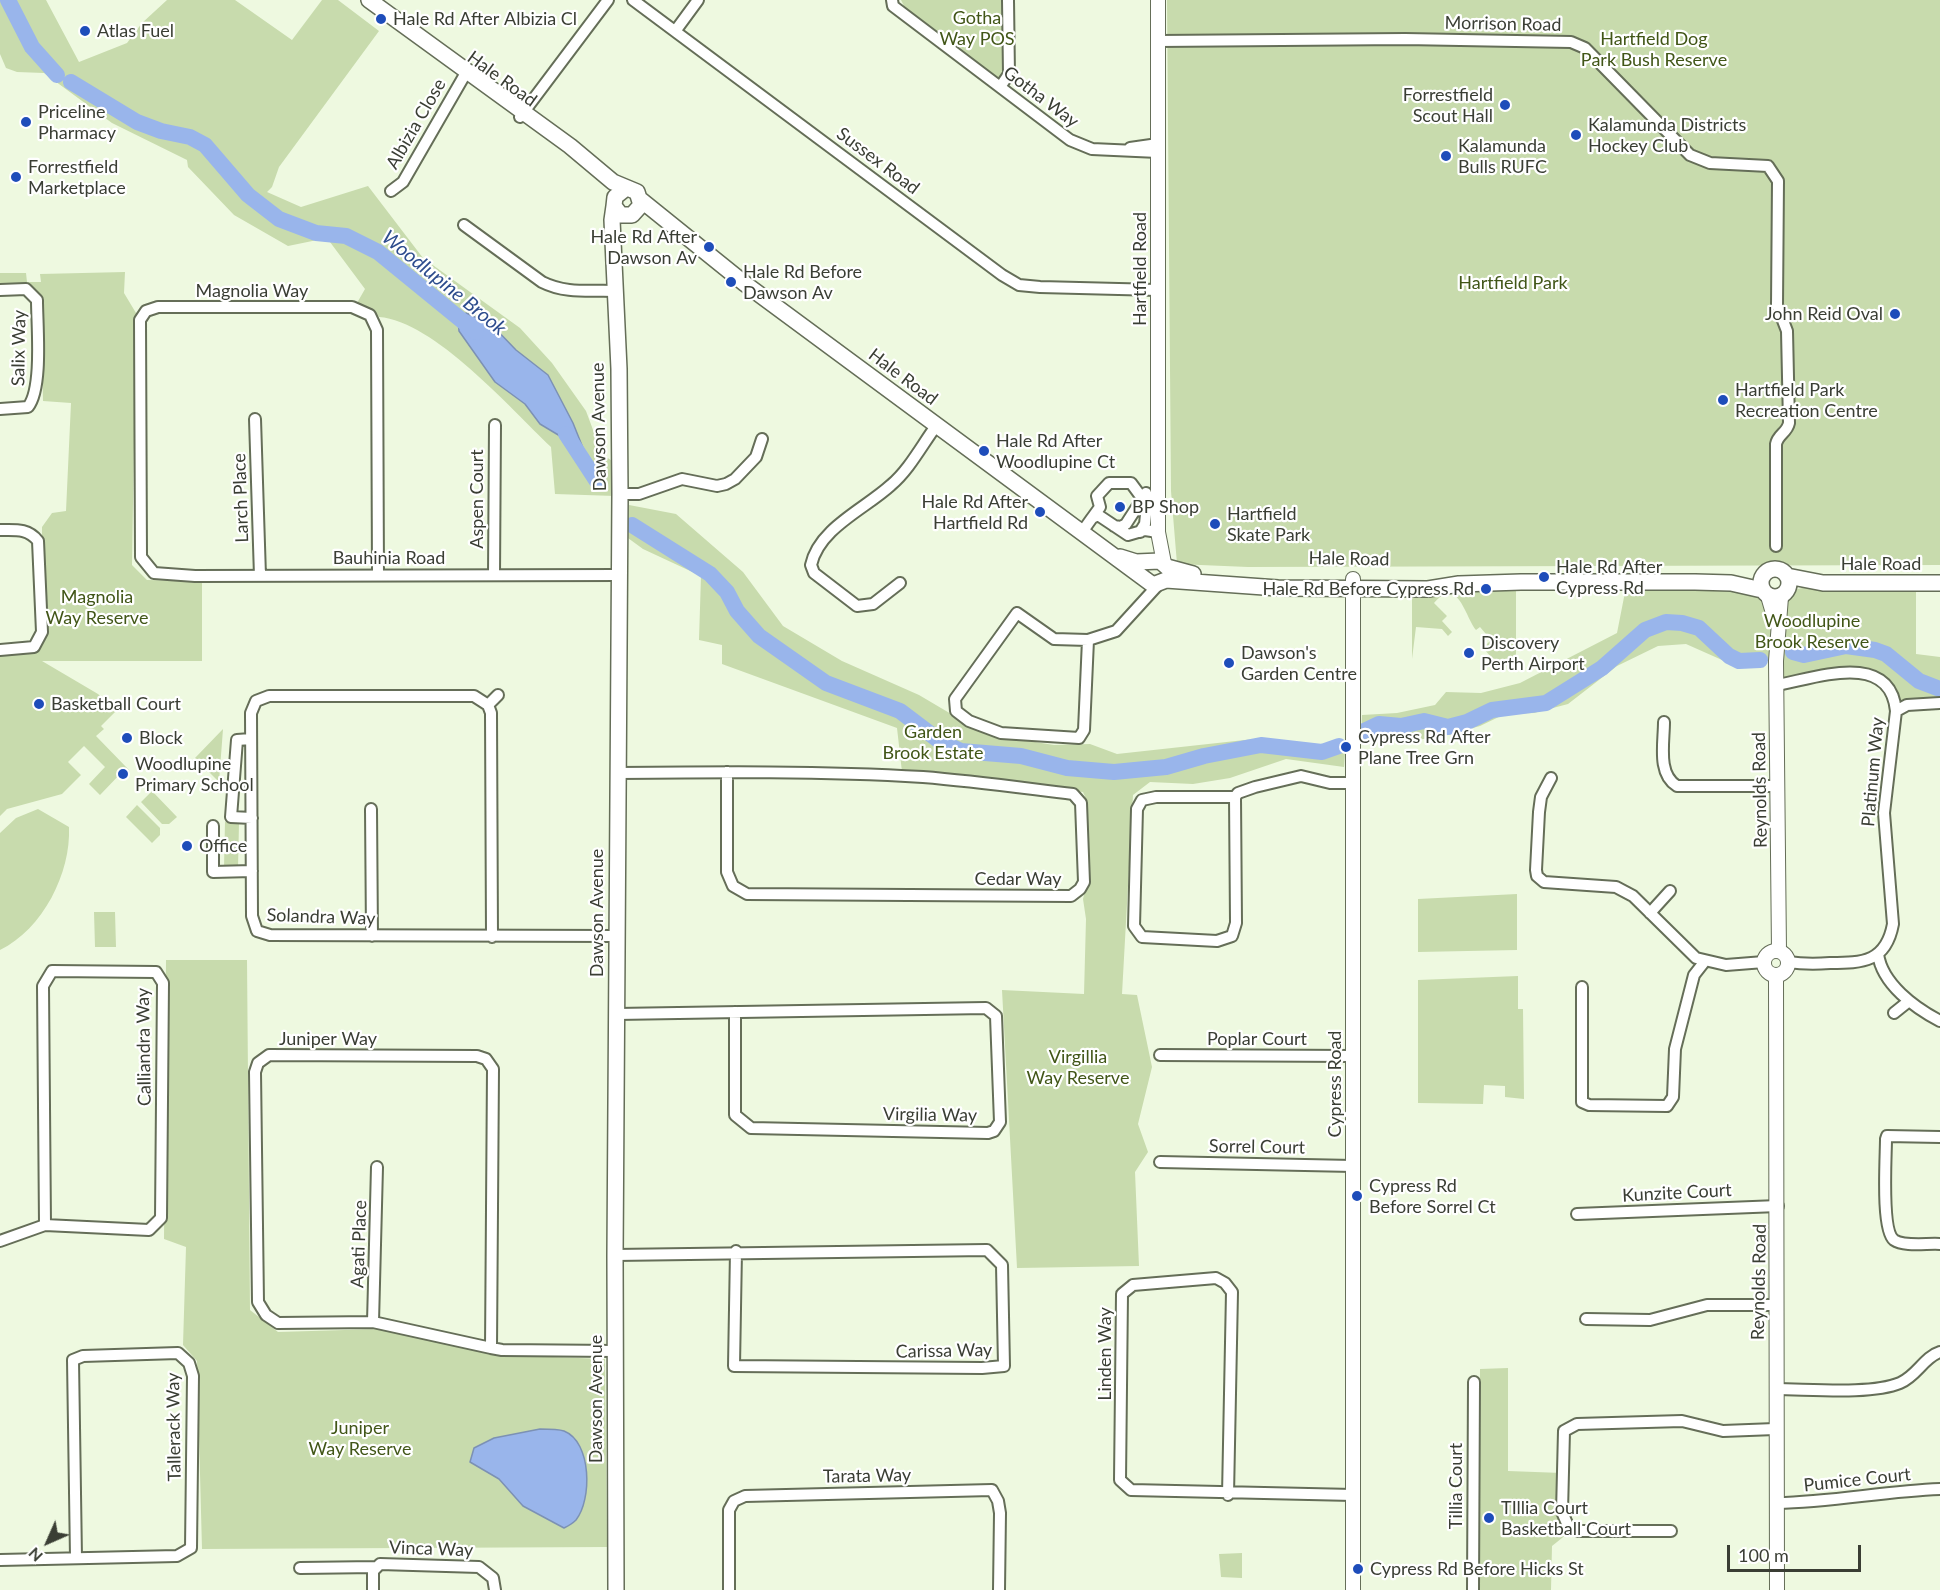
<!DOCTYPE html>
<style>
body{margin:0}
#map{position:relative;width:1940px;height:1590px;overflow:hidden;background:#eef9e0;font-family:Lato,sans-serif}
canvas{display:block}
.north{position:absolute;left:18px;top:1512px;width:60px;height:60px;-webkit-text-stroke:4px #fff;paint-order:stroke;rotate:225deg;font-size:16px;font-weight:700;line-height:24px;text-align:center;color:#3a3e34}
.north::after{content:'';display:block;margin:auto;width:21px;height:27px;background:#3a3e34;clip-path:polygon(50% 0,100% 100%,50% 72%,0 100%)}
.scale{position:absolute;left:1727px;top:1545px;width:134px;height:27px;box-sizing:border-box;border:3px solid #3a3e34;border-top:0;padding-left:8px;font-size:18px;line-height:21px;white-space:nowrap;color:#3a3e34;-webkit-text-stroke:4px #fff;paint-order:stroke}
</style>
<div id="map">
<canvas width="1940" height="1590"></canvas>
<div class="north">N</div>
<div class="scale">100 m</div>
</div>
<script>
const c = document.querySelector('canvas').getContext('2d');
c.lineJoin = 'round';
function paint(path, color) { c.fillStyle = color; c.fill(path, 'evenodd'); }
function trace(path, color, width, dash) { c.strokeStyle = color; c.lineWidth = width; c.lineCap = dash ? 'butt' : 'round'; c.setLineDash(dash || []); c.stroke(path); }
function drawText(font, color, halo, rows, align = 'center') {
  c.font = font + ' Lato,sans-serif'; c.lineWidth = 4.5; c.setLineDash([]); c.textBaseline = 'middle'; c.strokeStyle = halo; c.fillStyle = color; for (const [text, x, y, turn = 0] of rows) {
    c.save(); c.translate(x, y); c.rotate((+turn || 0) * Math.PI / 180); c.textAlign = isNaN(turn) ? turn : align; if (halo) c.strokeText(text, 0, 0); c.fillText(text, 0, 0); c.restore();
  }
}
paint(new Path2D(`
 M0 0H46L79 62 127 43 142 23 167 0H235L292 40 322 0H338L379 31 279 167 272 187 267 192 301 207 368 186 423 258 520 328 552 363 586 411 602 454 615 463 629 505 676 514 743 572 783 626 842 661 919 695 985 734 1054 745 1090 744 1117 754 1263 738 1345 753 1344 767 1286 759 1230 778 1193 784 1150 782 1133 795 1122 994 1137 995 1152 1067 1138 1124 1148 1152 1135 1172 1139 1266 1017 1268 1002 990 1084 994 1086 919 1083 899 1087 883 1086 799 1083 792 902 772 897 728 722 664V645L699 640 701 576 643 549 617 530 615 496 555 494 551 447C511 409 434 321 379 317L374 310 357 303 365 289 327 238 288 246 234 215 188 167 187 160 112 123 44 73 17 72 6 68 0 54Z
 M901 0H1006V74L1001 79 994 76 907 12Z
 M1167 0H1940V565L1248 567 1177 564 1171 491Z
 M125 272 124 293 136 313 132 565 147 580 202 581V661H42L98 694 116 711 101 726 104 729 96 736 129 770H124L100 795 89 784 105 767 84 746 68 762 81 775 62 794 7 809 0 816V647L31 645 42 632V527L52 513 66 511 71 403 43 401 41 300 34 295 0 290V273H26L27 282H41L40 274Z
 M1627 582H1695L1768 596 1823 583H1916V654L1940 657V703L1895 704 1891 694 1861 673 1777 685 1776 661 1722 660 1686 644 1658 646 1617 666 1568 704 1534 713 1505 714 1480 726 1444 736 1403 742 1361 739 1362 715 1397 713 1435 705 1446 692 1481 693 1520 683 1617 633Z
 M1516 583V665L1492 658 1483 648 1491 640 1480 627 1476 630C1466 619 1458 574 1434 603L1447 616 1442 621 1452 632 1448 636 1442 629 1416 627 1412 659V589Z
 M223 729 219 782 195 758Z
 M152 791 177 817 169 824H162L141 802Z
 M137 805 160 828V835L152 843 126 817Z
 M38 809 69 827C71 873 43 929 0 950V833L16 818Z
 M225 822 239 823 238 868H224Z
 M1517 894V950L1418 952V899Z
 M94 912H115L116 947H95Z
 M166 960H247L250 1310 278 1332 378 1329 498 1355 605 1359 607 1547 202 1549 197 1361 183 1345 186 1247 164 1239Z
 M1518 976V1009H1523L1524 1099 1505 1097V1086L1484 1085 1483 1104 1418 1103V980Z
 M1508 1368V1471L1562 1473V1512L1572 1530 1552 1546 1551 1590H1479L1480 1369Z
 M1242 1553V1578L1221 1577 1219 1554Z`), '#c8dbad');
const water = new Path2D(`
 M466 313 491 324 516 350 548 375 573 423 583 448 575 454 560 436 540 424 525 404 495 382 459 331 458 320Z
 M540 1429C547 1429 558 1429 564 1431 592 1442 592 1500 576 1520 573 1523 568 1526 564 1528L523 1506 499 1479 470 1462 474 1448 494 1438Z`);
paint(water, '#99b5eb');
trace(water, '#7c91b4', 1.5);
trace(new Path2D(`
 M8 0 32 47 57 75
 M71 82 137 122 161 131 190 137 205 145 248 195 279 219 316 233 346 236 378 252 476 332
 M566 434 598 483
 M632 525 710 574 727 592 737 611 759 636 826 683 900 711 941 742 961 751 1021 756 1067 768 1114 772 1166 767 1204 756 1261 745 1322 752 1339 746
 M1793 652 1804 655 1846 646 1875 650 1886 654 1919 681 1940 689
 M1362 732 1379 724 1401 726 1424 721 1448 727 1467 722 1492 710 1546 703 1602 668 1645 630 1666 622 1682 623 1699 628 1729 656 1739 661 1760 660`), '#99b5eb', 16);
const minor = new Path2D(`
 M633 0 1002 275 1019 285 1040 287 1158 290
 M892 0 893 6 1070 140 1092 149 1158 152
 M676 30 698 0
 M1158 41 1405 39 1571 42 1585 48 1690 155 1710 163 1768 166 1778 181 1777 305 1787 331 1789 423C1787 433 1778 434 1776 444V546
 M1000 87 1009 74 1008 0
 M520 117 608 0
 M1130 148 1158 144
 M391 191 403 182 467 71
 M464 225 542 282C566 294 589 290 615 291
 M0 290 26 289 37 300C37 326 43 388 28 407L0 409
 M255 419 260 576
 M620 494H639L682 479 717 486 726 484 735 479 756 457 762 439
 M1092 518 1100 507 1097 496 1109 483H1131L1145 502
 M1114 526 1121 527 1126 524 1146 493
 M0 530C15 530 28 528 38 541L42 632 34 647 0 650
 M1082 532 1092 518 1098 515 1128 535 1145 530 1158 532
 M1140 532 1145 524 1148 496
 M378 575 377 330 370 315 352 307H158L146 311 140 320 141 557 154 573 195 576 619 575
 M494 575 495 425
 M900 583 873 604 857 606 814 573 811 565C819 528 865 509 891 485 909 470 922 445 936 426
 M1088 640 1084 730 1079 738 1001 733 969 721 956 711 955 699 1017 613 1054 639 1088 640 1116 631 1158 585
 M1777 685C1813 679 1890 649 1896 711L1884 813 1893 924C1886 962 1863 963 1830 963 1816 964 1802 964 1788 962
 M488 705 498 695
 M1896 711 1907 705 1940 703
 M1664 722C1664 743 1657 774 1677 786H1777
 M251 739 237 740 231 817 252 818
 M617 773C719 772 821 771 923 777 973 781 1023 788 1073 794L1081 803 1084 882 1080 889 1071 896 747 894 733 886 727 872V772
 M1551 778 1541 797 1539 812 1536 870 1537 876 1544 882 1616 887 1633 896 1696 958 1726 965 1764 962
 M1235 797 1236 923 1232 936 1217 941 1142 937 1134 926 1137 809 1142 800 1156 797H1235L1238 793 1255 787 1301 776 1330 783H1352
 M371 809 372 936
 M213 826V872L252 871
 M1650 913 1670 891
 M492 937 491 713 488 705 474 696H269L256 701 251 713 252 916 257 931 270 935 616 936
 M1878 954C1882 984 1915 1008 1940 1021
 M1582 987V1102L1589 1105 1667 1106 1673 1097 1675 1049 1694 975 1705 961
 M1894 1013 1909 1001
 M617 1014 986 1008 996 1016 1000 1122 994 1131 988 1133 751 1128 735 1115V1012
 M1160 1055 1353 1056
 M1940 1137 1887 1136 1886 1139C1886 1157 1881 1230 1894 1240 1904 1247 1928 1243 1940 1244
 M1160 1162 1353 1166
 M1577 1214 1778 1206
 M0 1241 45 1225 149 1230 161 1218 163 983 156 972 52 971 43 986 45 1225
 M615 1255 987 1250 1002 1265 1004 1366 982 1368 734 1366 736 1251
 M1586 1319 1650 1320 1707 1305H1776
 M373 1322 377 1167
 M491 1348 493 1069 486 1059 477 1056 269 1055 258 1063 255 1072 258 1302 266 1315 278 1323 373 1322 491 1348 502 1350 615 1351
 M1776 1389C1809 1389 1871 1395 1900 1383 1917 1376 1924 1357 1940 1352
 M1228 1495 1232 1292 1225 1283 1216 1278 1133 1285 1122 1294 1120 1480 1131 1490 1353 1495
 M1777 1503C1833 1502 1885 1491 1940 1489
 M1671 1531H1579L1569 1528 1562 1512 1564 1431 1577 1424 1682 1421 1723 1431 1775 1429
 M0 1560 177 1556 191 1548 193 1376 189 1363 178 1353 83 1356 73 1360 76 1558
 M300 1568 376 1567
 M373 1590V1571L380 1564 479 1567 493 1578 495 1590
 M729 1590V1510L734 1501 745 1496 992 1490 998 1501 1000 1513 999 1590
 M1473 1590 1474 1382`);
const tertiary = new Path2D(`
 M1158 0V532L1164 563
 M1768 596 1775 620
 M1779 951 1776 661 1781 597
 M1764 963a12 12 0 1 1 24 0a12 12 0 1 1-24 0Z
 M1776 975 1777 1590
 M1353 1590V579`);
const secondary = new Path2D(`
 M369 0 570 146 613 182 637 192 641 205 632 215H621L614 206 615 197 625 189
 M641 200 744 283 1153 585 1166 580 1278 588 1428 589 1459 584 1521 582H1695L1731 583 1762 590
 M614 206 612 220 619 369 620 494 615 1255 616 1590
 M1120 557 1136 562 1160 561 1167 567 1193 574
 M1761 583a14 14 0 1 1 28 0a14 14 0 1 1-28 0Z
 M1787 576 1823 583H1940`);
trace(minor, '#656e58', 14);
trace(tertiary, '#656e58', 16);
trace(secondary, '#656e58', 18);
trace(minor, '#fff', 10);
trace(tertiary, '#fff', 14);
trace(secondary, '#fff', 15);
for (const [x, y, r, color] of [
 [381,19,6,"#1e4dba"],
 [85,31,6,"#1e4dba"],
 [1505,105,6,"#1e4dba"],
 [26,122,6,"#1e4dba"],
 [1576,135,6,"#1e4dba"],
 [1446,156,6,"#1e4dba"],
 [16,177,6,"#1e4dba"],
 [709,247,6,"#1e4dba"],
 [731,282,6,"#1e4dba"],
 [1895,314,6,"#1e4dba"],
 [1723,400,6,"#1e4dba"],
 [984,451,6,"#1e4dba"],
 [1120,507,6,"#1e4dba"],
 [1040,512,6,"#1e4dba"],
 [1215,524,6,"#1e4dba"],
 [1544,577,6,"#1e4dba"],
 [1486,589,6,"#1e4dba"],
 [1469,653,6,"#1e4dba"],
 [1229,663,6,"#1e4dba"],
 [39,704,6,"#1e4dba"],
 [127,738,6,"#1e4dba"],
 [1346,747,6,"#1e4dba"],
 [123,774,6,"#1e4dba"],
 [187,846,6,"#1e4dba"],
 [1357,1196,6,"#1e4dba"],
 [1489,1518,6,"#1e4dba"],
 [1358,1569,6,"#1e4dba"]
]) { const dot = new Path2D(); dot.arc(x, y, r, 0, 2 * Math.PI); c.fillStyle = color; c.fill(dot); trace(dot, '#fff', 2); }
drawText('18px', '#415617', '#fff', [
 ["Gotha",977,18],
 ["Way POS",977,39],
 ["Hartfield Dog",1654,39],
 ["Park Bush Reserve",1654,60],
 ["Hartfield Park",1513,283],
 ["Magnolia",97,597],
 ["Way Reserve",97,618],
 ["Woodlupine",1812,621],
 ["Brook Reserve",1812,642],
 ["Garden",933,732],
 ["Brook Estate",933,753],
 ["Virgillia",1078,1057],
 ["Way Reserve",1078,1078],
 ["Juniper",360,1428],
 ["Way Reserve",360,1449]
]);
drawText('18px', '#3a3e34', '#fff', [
 ["Hale Rd After Albizia Cl",393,19],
 ["Atlas Fuel",97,31],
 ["Forrestfield",1493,95,"right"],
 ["Scout Hall",1493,116,"right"],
 ["Priceline",38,112],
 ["Pharmacy",38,133],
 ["Kalamunda Districts",1588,125],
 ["Hockey Club",1588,146],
 ["Kalamunda",1458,146],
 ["Bulls RUFC",1458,167],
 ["Forrestfield",28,167],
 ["Marketplace",28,188],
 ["Hale Rd After",697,237,"right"],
 ["Dawson Av",697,258,"right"],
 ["Hale Rd Before",743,272],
 ["Dawson Av",743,293],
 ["John Reid Oval",1883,314,"right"],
 ["Hartfield Park",1735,390],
 ["Recreation Centre",1735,411],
 ["Hale Rd After",996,441],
 ["Woodlupine Ct",996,462],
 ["Hale Rd After",1028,502,"right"],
 ["Hartfield Rd",1028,523,"right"],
 ["BP Shop",1132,507],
 ["Hartfield",1227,514],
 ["Skate Park",1227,535],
 ["Hale Rd After",1556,567],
 ["Cypress Rd",1556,588],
 ["Hale Rd Before Cypress Rd",1474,589,"right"],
 ["Discovery",1481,643],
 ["Perth Airport",1481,664],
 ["Dawson's",1241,653],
 ["Garden Centre",1241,674],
 ["Basketball Court",51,704],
 ["Cypress Rd After",1358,737],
 ["Plane Tree Grn",1358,758],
 ["Block",139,738],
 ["Woodlupine",135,764],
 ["Primary School",135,785],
 ["Office",199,846],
 ["Cypress Rd",1369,1186],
 ["Before Sorrel Ct",1369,1207],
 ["TIllia Court",1501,1508],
 ["Basketball Court",1501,1529],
 ["Cypress Rd Before Hicks St",1370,1569]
], 'left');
drawText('18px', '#3a3e34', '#fff', [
 ["Morrison Road",1503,24,1],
 ["Hale Road",502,79,36],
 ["Gotha Way",1041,97,37],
 ["Albizia Close",416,124,-60],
 ["Sussex Road",878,161,37],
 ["Hartfield Road",1140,269,-90],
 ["Magnolia Way",252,291],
 ["Salix Way",19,348,-89],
 ["Hale Road",903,377,37],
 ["Dawson Avenue",599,427,-91],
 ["Larch Place",241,498,-92],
 ["Aspen Court",477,499,-90],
 ["Bauhinia Road",389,558],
 ["Hale Road",1349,559,1],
 ["Hale Road",1881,564],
 ["Platinum Way",1873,772,-85],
 ["Reynolds Road",1760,790,-91],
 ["Cedar Way",1018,879],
 ["Dawson Avenue",597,913,-90],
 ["Solandra Way",321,917,2],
 ["Juniper Way",328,1039],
 ["Poplar Court",1257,1039],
 ["Calliandra Way",144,1047,-91],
 ["Cypress Road",1335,1084,-90],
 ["Virgilia Way",930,1115,1],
 ["Sorrel Court",1257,1147,1],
 ["Kunzite Court",1677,1193,-3],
 ["Agati Place",359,1244,-88],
 ["Reynolds Road",1759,1282,-89],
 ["Carissa Way",944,1351,-1],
 ["Linden Way",1105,1354,-90],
 ["Dawson Avenue",596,1399,-90],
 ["Tallerack Way",174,1427,-91],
 ["Tarata Way",867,1476,-1],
 ["Pumice Court",1857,1480,-6],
 ["Tillia Court",1456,1486,-90],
 ["Vinca Way",431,1549,2]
]);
drawText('italic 20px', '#2d4c8d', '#fff', [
 ["Woodlupine Brook",444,283,39]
]);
</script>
